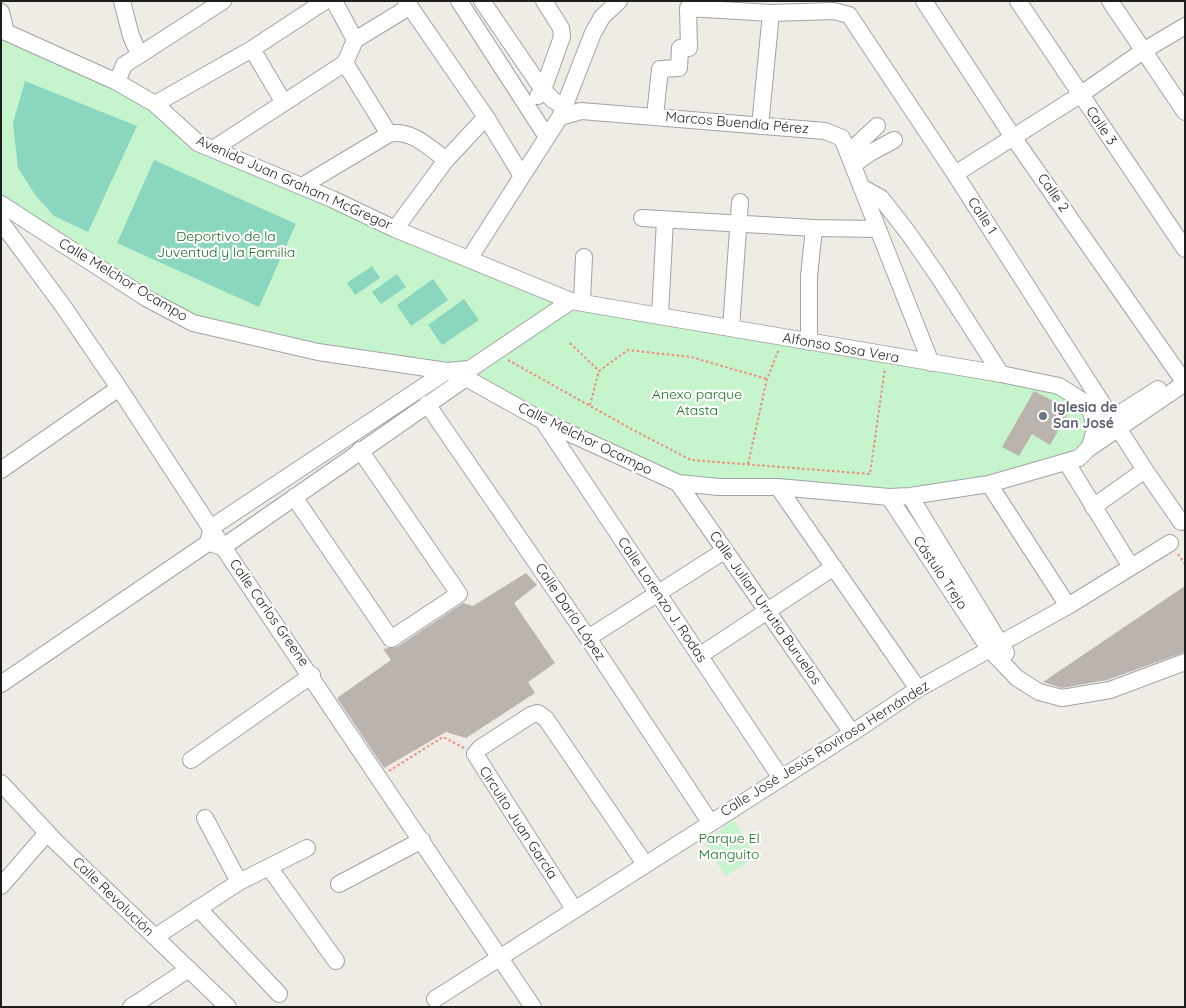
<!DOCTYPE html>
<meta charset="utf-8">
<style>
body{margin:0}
#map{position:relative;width:1186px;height:1008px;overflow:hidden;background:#eeece5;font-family:Quicksand,sans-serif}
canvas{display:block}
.frame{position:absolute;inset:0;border:2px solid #1e1e1e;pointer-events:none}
</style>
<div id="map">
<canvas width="1186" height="1008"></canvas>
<div class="frame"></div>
</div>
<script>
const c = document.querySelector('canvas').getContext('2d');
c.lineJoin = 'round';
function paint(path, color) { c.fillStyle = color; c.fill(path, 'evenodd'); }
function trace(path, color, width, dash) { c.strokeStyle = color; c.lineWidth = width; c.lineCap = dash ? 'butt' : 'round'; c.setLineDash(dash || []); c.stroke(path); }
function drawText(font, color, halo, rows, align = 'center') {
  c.font = font + ' Quicksand,sans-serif'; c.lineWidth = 4.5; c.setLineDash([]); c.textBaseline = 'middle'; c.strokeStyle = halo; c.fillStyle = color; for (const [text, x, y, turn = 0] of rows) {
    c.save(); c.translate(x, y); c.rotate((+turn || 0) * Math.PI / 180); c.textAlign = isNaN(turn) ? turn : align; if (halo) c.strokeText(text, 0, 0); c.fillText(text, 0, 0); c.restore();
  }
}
paint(new Path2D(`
 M1 30 117 82 198 143 571 301 1059 386 1093 417 1079 458 910 496 678 483 447 371 193 323 1 204Z
 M734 820 756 857 725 876 704 841Z`), '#c6f4cd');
paint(new Path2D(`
 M25 81 137 126 88 232 54 216 36 196 18 168 13 123Z
 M154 160 296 224 259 307 117 243Z
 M372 266 380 278 355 295 347 283Z
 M397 274 406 287 381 304 372 292Z
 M433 279 448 300 411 326 397 305Z
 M464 299 479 320 442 345 428 325Z`), '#8bd6be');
paint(new Path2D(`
 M1034 391 1070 410 1050 445 1032 434 1019 456 1002 447Z
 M526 573 537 585 514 603 555 663 528 682 535 693 466 738 446 732 384 768 337 698 391 660 383 649 397 647 463 603 473 606Z
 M1185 586V652L1107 680 1062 688 1043 682Z`), '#bbb4ae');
const minor = new Path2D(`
 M122 1 131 36 139 54
 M334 1 355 40 345 63 389 134
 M406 1 486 117 522 176
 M459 1 547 137
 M482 1 543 90 553 100 565 107
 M924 1 1013 137 1185 383
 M1018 1 1185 249
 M1110 1 1185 112
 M1 12 6 32
 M1 30 117 82 155 104 198 143 332 199 395 229 571 301 1001 374 1059 386 1111 419
 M355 40 409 7
 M252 49 284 103
 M117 82 124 65 223 1
 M538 96 543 90 562 37 561 28 544 1
 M155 104 252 49 325 1
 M561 115 593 33 602 17 619 1
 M655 116 660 69 679 68 680 48H689L688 8 771 13 834 11 849 15 955 174 1145 470 1181 522
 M760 126 771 13
 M213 149 345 63
 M848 153 877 126
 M853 165 870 153 894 140
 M955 174 1080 95 1143 51 1185 26
 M302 186 389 134C410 128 430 148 446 160
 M861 187 881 198 909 234 938 276 1001 374
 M1 204 146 298 193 323 318 352 447 371 466 378 543 421 678 483 719 487H778L889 497 910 496 989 484 1079 458 1088 449 1185 383
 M642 218 814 228 877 229
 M1 222 63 306 119 388 223 547 533 1007
 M395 229 446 160 486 117
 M469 259 560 117 581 111 825 131 842 138 931 363
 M582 302 584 257
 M660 315 665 220
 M731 328 740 202
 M809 342V276L814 228
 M1085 402C1096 418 1097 433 1088 449
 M427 404 588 638 710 822
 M1111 419 1158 389
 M543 421 781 778
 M1067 463 1131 567
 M1 470 119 388
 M678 483 852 733
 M989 484 1068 606
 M778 487 918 689
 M910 496 1006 653
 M294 497 391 639 459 594 360 450
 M889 497 990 650 1017 678 1039 692 1062 698 1110 690 1185 662
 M1093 507 1145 470
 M213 544 223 547 466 378
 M588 638 724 551
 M699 656 834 567
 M1 684 208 543 212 527 447 371 470 369 571 301
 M191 760 312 675
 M1 783 55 841 228 1007
 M205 818 239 882
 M269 867 336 961
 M339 884 422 840
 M1 886 47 833
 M198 908 279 994
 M574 909 475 754 480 748 531 715 538 713 546 719 645 864
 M155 937 239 882 307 848
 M435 999 852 733 918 689 1068 606 1170 543
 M131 1007 189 969`);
trace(minor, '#a2a2a2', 18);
trace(new Path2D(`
 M570 343 599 371 628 350 691 357 767 379
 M508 360 635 431 691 460 870 474 885 368
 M590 405 599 371
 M748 464 767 379 779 349
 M1178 554 1185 564
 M389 771 443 737 464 748`), '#ec8c78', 2, [2.5, 2.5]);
trace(minor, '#fff', 16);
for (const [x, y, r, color] of [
 [1043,416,5,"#6b7280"]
]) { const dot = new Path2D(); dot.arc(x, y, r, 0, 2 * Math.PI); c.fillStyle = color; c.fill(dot); trace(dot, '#fff', 2); }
drawText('14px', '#1e1e1e', '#fff', [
 ["Marcos Buendía Pérez",737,123,5],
 ["Calle 3",1101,126,56],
 ["Avenida Juan Graham McGregor",294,183,24],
 ["Calle 2",1053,193,55],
 ["Calle 1",982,216,57],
 ["Calle Melchor Ocampo",123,280,31],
 ["Alfonso Sosa Vera",841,348,10],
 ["Calle Melchor Ocampo",585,439,26],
 ["Cástulo Trejo",940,573,56],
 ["Calle Lorenzo J. Rodas",662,600,56],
 ["Calle Julian Urrutia Buruelos",765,608,55],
 ["Calle Darío López",570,612,56],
 ["Calle Carlos Greene",269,613,55],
 ["Calle José Jesús Rovirosa Hernández",825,749,-32],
 ["Circuito Juan García",518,823,57],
 ["Calle Revolución",113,897,44]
]);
drawText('14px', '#167224', '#fff', [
 ["Deportivo de la",226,237],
 ["Juventud y la Familia",226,253],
 ["Anexo parque",697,395],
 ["Atasta",697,411],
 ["Parque El",729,839],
 ["Manguito",729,855]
]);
drawText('bold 14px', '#5b616d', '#fff', [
 ["Iglesia de",1053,408],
 ["San José",1053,424]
], 'left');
</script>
